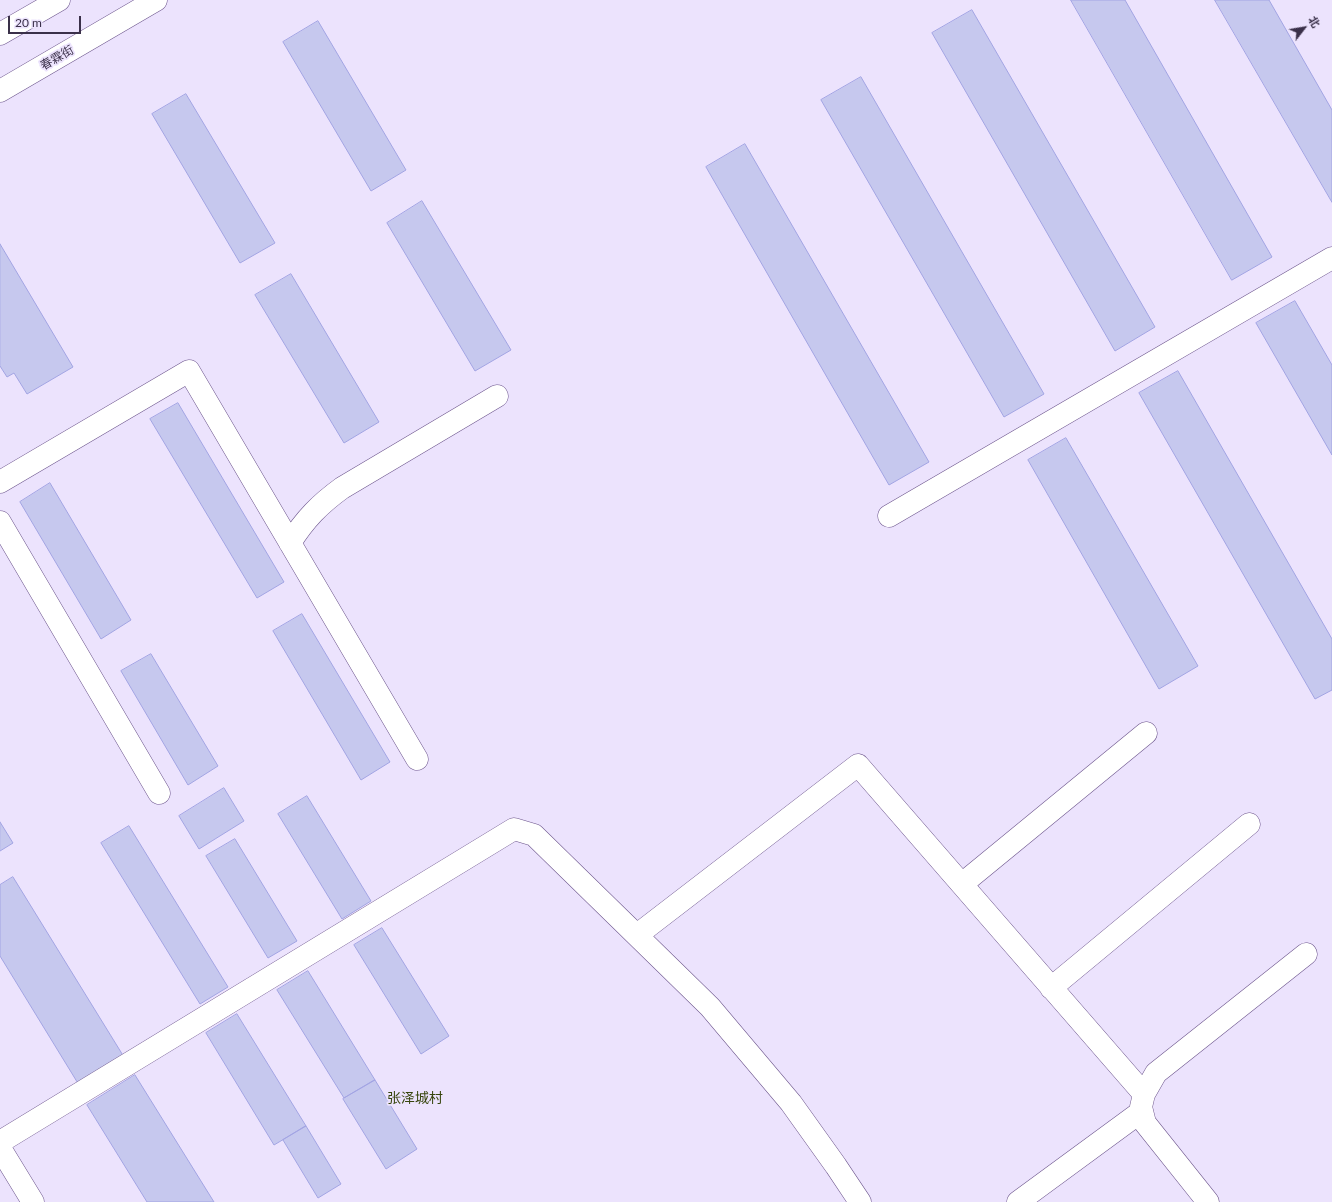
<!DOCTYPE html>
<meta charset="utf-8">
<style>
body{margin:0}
#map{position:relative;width:1332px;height:1202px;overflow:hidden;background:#ece3fd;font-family:Lato,"Noto Sans SC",sans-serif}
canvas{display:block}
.north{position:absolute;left:1284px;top:8px;width:40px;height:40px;-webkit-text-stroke:3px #ece3fd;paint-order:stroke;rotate:59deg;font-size:11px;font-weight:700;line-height:16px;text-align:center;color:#3a3049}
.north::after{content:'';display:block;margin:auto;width:14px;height:18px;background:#3a3049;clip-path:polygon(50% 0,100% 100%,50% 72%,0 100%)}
.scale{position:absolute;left:8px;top:16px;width:73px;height:18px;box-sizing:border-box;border:2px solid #3a3049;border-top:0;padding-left:5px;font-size:12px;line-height:14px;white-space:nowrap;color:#3a3049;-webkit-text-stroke:3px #ece3fd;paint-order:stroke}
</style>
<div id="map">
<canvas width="1332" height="1202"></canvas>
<div class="north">北</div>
<div class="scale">20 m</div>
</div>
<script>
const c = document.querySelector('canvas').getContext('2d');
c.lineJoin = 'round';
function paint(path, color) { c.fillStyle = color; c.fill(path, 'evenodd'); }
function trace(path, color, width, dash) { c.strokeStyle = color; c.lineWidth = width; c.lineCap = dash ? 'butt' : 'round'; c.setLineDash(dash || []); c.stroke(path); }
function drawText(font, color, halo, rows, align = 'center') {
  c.font = font + ' Lato,"Noto Sans SC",sans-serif'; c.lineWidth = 3.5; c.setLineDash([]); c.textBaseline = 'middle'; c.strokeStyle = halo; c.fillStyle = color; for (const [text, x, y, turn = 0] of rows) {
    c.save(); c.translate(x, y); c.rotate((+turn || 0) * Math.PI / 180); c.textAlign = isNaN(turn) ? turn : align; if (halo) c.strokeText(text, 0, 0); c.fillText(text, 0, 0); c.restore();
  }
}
const building = new Path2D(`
 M1071 0H1125L1272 257 1232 280Z
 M1215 0H1269L1332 110V202Z
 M972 10 1155 327 1115 351 932 33Z
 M318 21 406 170 371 191 283 42Z
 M861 77 1044 394 1004 417 821 100Z
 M186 94 275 243 240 263 152 114Z
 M745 144 929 462 889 485 706 167Z
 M422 201 511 350 475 371 387 223Z
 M0 244 73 367 27 394 14 373 7 377 0 366Z
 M291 274 379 422 344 443 255 295Z
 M1295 301 1332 365V455L1256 323Z
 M1178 371 1332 639V690L1315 699 1139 393Z
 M178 403 284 582 257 598 150 419Z
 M1066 438 1198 666 1159 689 1028 460Z
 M50 483 131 620 101 639 20 502Z
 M302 614 390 762 361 780 273 631Z
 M151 654 218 766 188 785 121 671Z
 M224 788 244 821 199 849 179 816Z
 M307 796 371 901 342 919 278 814Z
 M0 822 13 843 0 851Z
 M129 826 228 987 200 1004 101 843Z
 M235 839 297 941 268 958 206 856Z
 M13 877 124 1057 79 1085 0 956V885Z
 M382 928 449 1036 421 1054 354 945Z
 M308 971 375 1080 344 1098 277 990Z
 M237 1014 306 1126 274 1145 206 1033Z
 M135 1075 214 1202H147L87 1105Z
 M375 1080 417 1149 386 1169 343 1099Z
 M306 1126 341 1184 318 1198 283 1140Z`);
paint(building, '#c6c8ee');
trace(building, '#a2a4e3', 1);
const minor = new Path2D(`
 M0 482 189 371 417 759
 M889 516 1332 258
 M0 522 159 793
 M290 543C305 519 320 504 342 488L497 396
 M962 884 1146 733
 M637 935 858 765 1144 1094
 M1051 988 1249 824
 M0 1142 514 829 534 835 710 1007 791 1103 836 1166 860 1202
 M1018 1202 1142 1111
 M1208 1202 1145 1123 1141 1107 1144 1094 1156 1073 1306 954`);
const major = new Path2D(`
 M0 34 59 0
 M0 91 156 0
 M0 1148 33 1202`);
trace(minor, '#6c558c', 23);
trace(major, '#6c558c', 23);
trace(minor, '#fff', 22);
trace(major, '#fff', 22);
drawText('12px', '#3a3049', '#ece3fd', [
 ["春霖街",57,58,-30]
]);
drawText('14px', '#37450d', '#ece3fd', [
 ["张泽城村",415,1098]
]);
</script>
